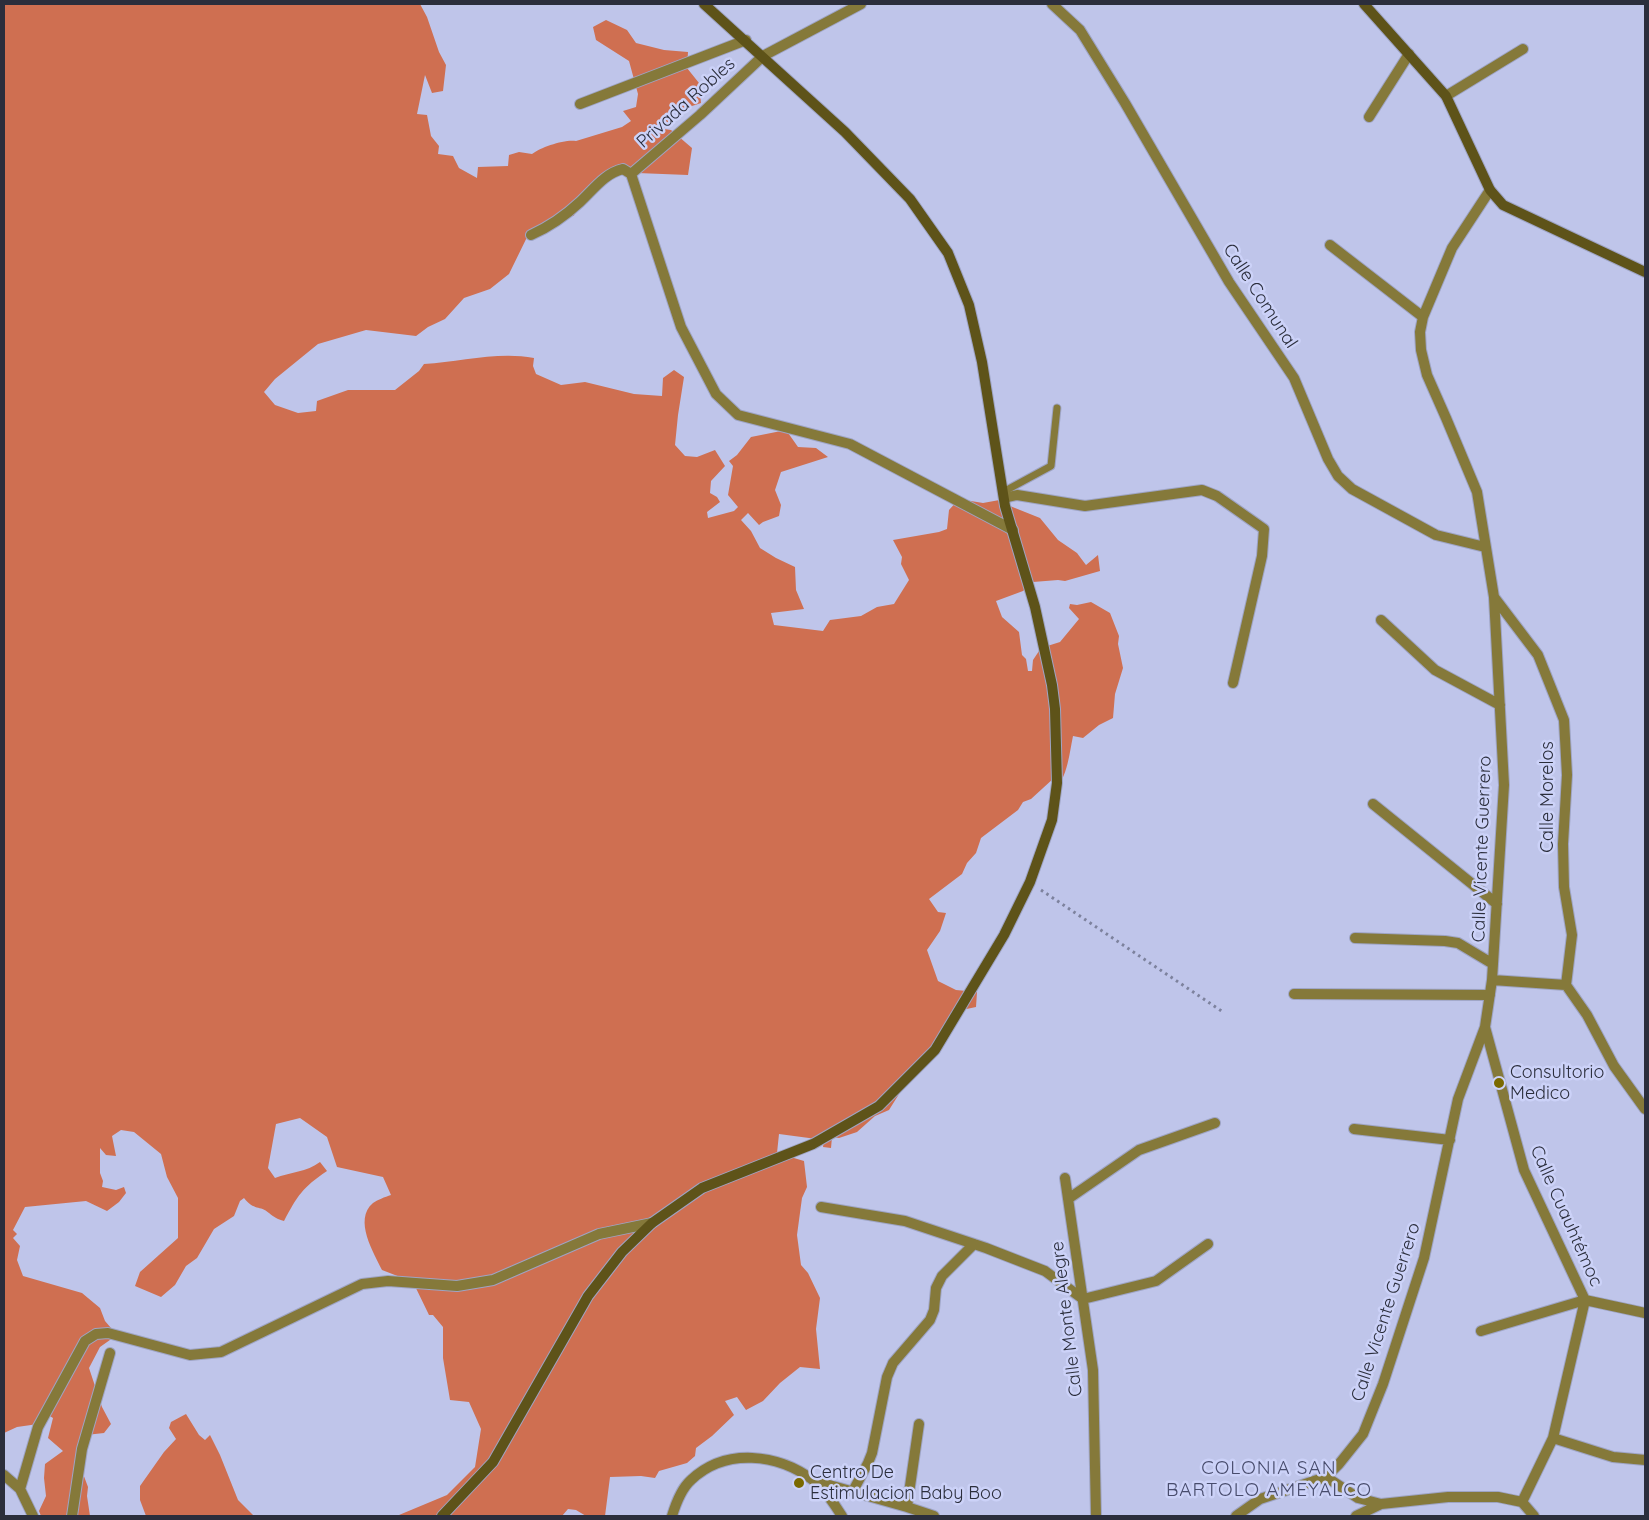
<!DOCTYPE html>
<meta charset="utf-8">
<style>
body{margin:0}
#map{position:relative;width:1649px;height:1520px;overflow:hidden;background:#bfc5ea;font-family:Quicksand,sans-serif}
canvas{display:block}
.frame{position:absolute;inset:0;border:5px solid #2b2e3c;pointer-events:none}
</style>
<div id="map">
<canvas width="1649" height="1520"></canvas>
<div class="frame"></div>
</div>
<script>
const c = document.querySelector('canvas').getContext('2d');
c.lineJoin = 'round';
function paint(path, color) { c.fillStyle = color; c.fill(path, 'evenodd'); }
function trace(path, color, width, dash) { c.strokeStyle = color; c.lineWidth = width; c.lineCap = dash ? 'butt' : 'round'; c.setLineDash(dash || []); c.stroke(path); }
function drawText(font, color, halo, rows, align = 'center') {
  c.font = font + ' Quicksand,sans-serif'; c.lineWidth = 5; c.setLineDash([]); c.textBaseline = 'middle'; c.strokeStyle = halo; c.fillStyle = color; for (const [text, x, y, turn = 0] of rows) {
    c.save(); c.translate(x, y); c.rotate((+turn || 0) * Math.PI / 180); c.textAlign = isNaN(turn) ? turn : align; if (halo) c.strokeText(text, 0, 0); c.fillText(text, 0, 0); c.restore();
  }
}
paint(new Path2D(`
 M4 4H420L427 17 439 52 446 65 443 91 432 93 425 75 417 114 427 115 431 136 439 146 438 154 453 156 459 168 477 178 478 167 508 166 509 155 519 152 532 154C541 147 565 139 576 141L622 127 631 121 623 111 636 107 638 94 629 61 596 40 593 27 606 20 627 30 636 43 664 50 688 52 687 68 699 83 701 103 674 112 664 129 671 130 692 148 688 175 612 172 575 207 574 216 567 215 559 221 531 229 509 274 490 289 464 298 445 319 428 327 416 336 366 330 318 344 275 379 264 392 275 405 298 413 316 411 317 401 348 390H395L419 371 424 364C460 362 498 351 534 358L533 366 536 374 561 385 585 382 634 394 662 396 663 378 674 370 684 377 678 415 675 445 685 456 697 457 715 450 725 466 711 481 710 493 717 497 720 502 707 512 708 518 734 511 738 507 728 495 733 466 729 461 737 455 751 437 786 430 798 447 816 448 828 457 781 472 775 490 781 505 779 516 763 522 759 525 748 513 741 520 751 531 760 548 776 558 795 567 796 590 804 609 771 613 774 625 823 631 830 620 861 616 877 607 894 604 909 580 901 564 902 557 893 540 939 532 947 529 949 510 959 499 983 503 1005 499 1010 506 1040 518 1058 540 1077 553 1086 565 1098 555 1100 571 1065 581 1058 580 1033 582 1023 591 996 601 1002 617 1019 632 1022 655 1026 659 1028 671H1032L1033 660 1041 648 1060 642 1079 619 1069 608 1070 604 1077 605 1091 602 1110 613 1119 636 1118 644 1123 668 1115 694 1113 718 1099 725 1083 738 1073 736C1069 755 1067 783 1050 794L1054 778 1031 799 1023 802 1018 810 981 838 976 853 967 863 962 874 929 899 938 912 946 913 940 931 927 950 938 981 956 990 977 992 976 1007 957 1011 926 1064 911 1075 889 1110 875 1116 857 1132 839 1138 832 1137 831 1148 823 1147 824 1140 779 1134 777 1153 804 1161 807 1187 802 1198 797 1235 801 1265 808 1273 820 1298 816 1329 820 1369 800 1367 780 1383 763 1401 746 1410 737 1397 725 1401 734 1415 712 1436 696 1448 695 1456 687 1463 659 1471 655 1478 641 1476 610 1477 605 1516H586L576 1510 568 1509 562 1516H383L399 1515 447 1495 475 1467 481 1429 469 1402 450 1400 443 1358V1327L433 1315H429L413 1282 382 1270C374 1253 353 1220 373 1203 377 1200 385 1197 391 1195L383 1177 337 1167 327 1137 300 1118 276 1124 268 1168 275 1178C290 1172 307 1172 320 1162L327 1171C302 1188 298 1195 284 1221 277 1219 274 1217 269 1213 260 1205 254 1211 244 1198L240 1201 234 1216 214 1229 197 1258 186 1266 175 1285 161 1297 135 1286 140 1272 178 1238V1198L167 1177 161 1154 134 1132 121 1130 112 1136 116 1156 106 1155 100 1148V1173L103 1181 102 1187 116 1190 124 1187 126 1193 119 1202 107 1211 86 1201 25 1207 13 1230 17 1234 13 1238 20 1246 17 1260 23 1276 82 1293 100 1308 105 1321 117 1335 100 1347 89 1368 102 1407 111 1424 104 1433 86 1435 82 1471 88 1487 87 1496 90 1516H41L39 1511 46 1496 44 1478 45 1464 63 1451 48 1438 53 1418 48 1415 38 1424 17 1427 4 1433Z
 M186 1414 199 1435 205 1440 210 1435 220 1455 238 1500 254 1516H146L140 1500V1486L164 1452 176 1439 169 1428 171 1422Z`), '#cf6f51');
const service = new Path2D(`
 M1003 492 1051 466 1057 408`);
const minor = new Path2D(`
 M1052 4 1080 30 1125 103 1229 282 1294 378 1328 459 1338 476 1352 489 1436 535 1485 547
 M1446 96 1523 49
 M580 104 746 40
 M1369 117 1409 54
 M631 174 700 115 763 56 861 4
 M531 235C549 227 565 216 580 202 593 190 605 173 623 169L631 174 681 327 716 394 738 415 850 444 1013 530
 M1330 245 1423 317
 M1004 498 1017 495 1085 506 1202 490 1217 496 1264 529 1262 556 1233 683
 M1494 597 1538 655 1564 720 1567 775 1563 844 1564 887 1572 935 1566 985 1587 1015 1614 1066 1645 1109
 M1381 620 1435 670 1500 705
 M1373 804 1497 904
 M1355 938 1445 941 1458 943 1493 964
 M1492 980 1566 985
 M1294 994 1490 995
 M1485 1027 1524 1170 1585 1300 1553 1438 1522 1502
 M1354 1129 1450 1140
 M1065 1178 1093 1370 1096 1516
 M1068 1199 1139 1150 1215 1123
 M821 1207 905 1221 986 1248 1045 1271 1083 1299 1156 1281 1208 1244
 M1481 1331 1585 1300 1645 1313
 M1553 1438 1613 1457 1645 1460
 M4 1475 20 1489 33 1516
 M1326 1477 1339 1464 1363 1434 1383 1384 1424 1258 1458 1099 1485 1027 1492 980 1504 785 1494 597 1477 492 1446 418 1427 375 1421 350 1420 332 1423 317 1452 248 1490 190
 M815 1481 907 1507 934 1516
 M20 1489 38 1427 85 1341 96 1334 108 1333 190 1355 221 1352 362 1284 388 1281 457 1286 493 1280 599 1234 652 1223
 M853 1491 868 1463 872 1453 887 1377 893 1363 930 1320 934 1310 936 1288 942 1276 974 1244
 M1522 1502 1534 1516
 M907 1507 919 1424
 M72 1516 82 1449 110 1353
 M672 1516C676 1503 681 1489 691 1480 726 1447 778 1454 813 1480 825 1489 834 1504 842 1516
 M1236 1516 1260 1499 1326 1477 1358 1498 1381 1504 1448 1497H1498L1522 1502
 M1356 1516 1381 1504`);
const secondary = new Path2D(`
 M1364 4 1446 96 1490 190 1503 205 1645 272
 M442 1516 493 1462 588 1296 622 1252 652 1223 702 1188 813 1144 879 1106 935 1050 1004 935 1030 882 1052 820 1057 783 1055 709 1052 685 1035 607 1005 506 982 362 969 305 948 253 910 199 845 132 704 4`);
trace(service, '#9ea4c4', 9);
trace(minor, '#9ea4c4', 12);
trace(secondary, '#9ea4c4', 12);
trace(new Path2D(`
 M1041 890 1223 1012`), '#7d829d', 3, [2.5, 4]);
trace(service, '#85793a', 7);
trace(minor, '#85793a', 10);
trace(secondary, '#5e5319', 10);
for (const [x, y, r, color] of [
 [1499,1083,6,"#7a6900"],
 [799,1483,6,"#7a6900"]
]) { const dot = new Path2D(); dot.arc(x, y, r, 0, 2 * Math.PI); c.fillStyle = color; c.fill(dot); trace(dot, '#ccd2f8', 2); }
drawText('18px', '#2b2e3c', '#ccd2f8', [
 ["Privada Robles",686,103,-42],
 ["Calle Comunal",1260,296,57],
 ["Calle Morelos",1548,797,-90],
 ["Calle Vicente Guerrero",1482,849,-88],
 ["Calle Cuauhtémoc",1566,1216,66],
 ["Calle Vicente Guerrero",1386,1312,-72],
 ["Calle Monte Alegre",1067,1319,-97]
]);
drawText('18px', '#2b2e3c', '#ccd2f8', [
 ["Consultorio",1510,1073],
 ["Medico",1510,1094],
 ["Centro De",810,1473],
 ["Estimulacion Baby Boo",810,1494]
], 'left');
c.letterSpacing = '1px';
drawText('19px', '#484c6c', '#ccd2f8', [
 ["COLONIA SAN",1269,1468],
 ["BARTOLO AMEYALCO",1269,1490]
]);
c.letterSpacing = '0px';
</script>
